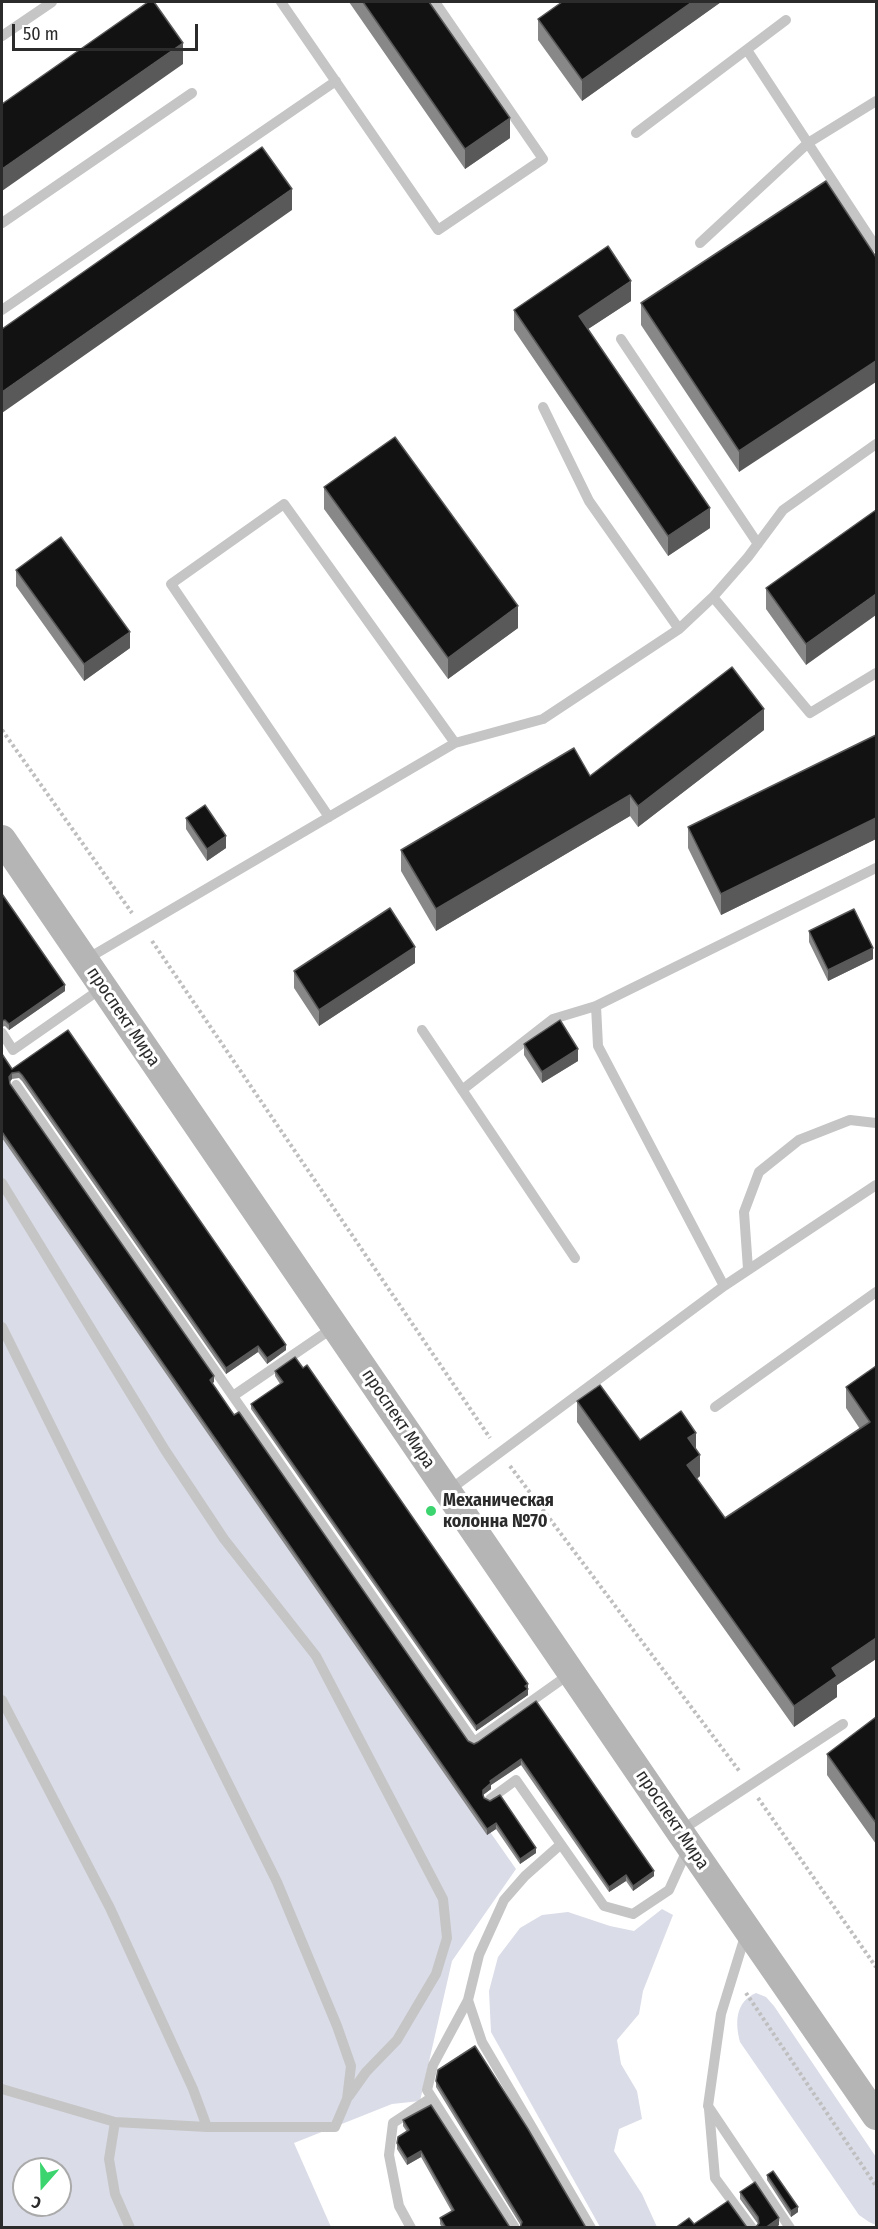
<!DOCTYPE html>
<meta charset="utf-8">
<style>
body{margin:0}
#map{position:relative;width:878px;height:2229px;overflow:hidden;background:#fff;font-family:"Fira Sans Condensed",sans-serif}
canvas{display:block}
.frame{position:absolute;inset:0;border:3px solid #2b2b2b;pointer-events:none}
.north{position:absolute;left:12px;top:2157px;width:60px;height:60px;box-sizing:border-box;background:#fff;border:2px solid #aaa;border-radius:50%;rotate:200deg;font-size:16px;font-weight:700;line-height:24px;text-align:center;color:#2b2b2b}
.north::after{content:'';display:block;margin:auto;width:21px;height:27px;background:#3cd46f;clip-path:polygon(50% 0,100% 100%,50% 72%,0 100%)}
.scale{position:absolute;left:12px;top:24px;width:186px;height:27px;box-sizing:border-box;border:3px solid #2b2b2b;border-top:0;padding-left:8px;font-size:18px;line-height:21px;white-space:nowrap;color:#2b2b2b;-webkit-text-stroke:4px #fff;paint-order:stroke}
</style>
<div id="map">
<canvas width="878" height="2229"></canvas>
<div class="frame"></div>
<div class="north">С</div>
<div class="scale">50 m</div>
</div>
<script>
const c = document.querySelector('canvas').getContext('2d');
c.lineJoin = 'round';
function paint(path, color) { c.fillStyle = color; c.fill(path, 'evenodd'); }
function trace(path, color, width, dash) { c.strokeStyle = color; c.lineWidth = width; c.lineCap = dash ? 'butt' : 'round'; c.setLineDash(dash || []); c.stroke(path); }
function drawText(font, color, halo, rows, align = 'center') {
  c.font = font + ' "Fira Sans Condensed",sans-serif'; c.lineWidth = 6; c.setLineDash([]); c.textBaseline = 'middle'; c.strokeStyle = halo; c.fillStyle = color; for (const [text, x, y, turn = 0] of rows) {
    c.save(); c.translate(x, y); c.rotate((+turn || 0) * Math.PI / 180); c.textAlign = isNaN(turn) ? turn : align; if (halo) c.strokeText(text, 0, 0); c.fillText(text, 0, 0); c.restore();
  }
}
paint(new Path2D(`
 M2 1135 516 1869 452 1961 420 2101 392 2104 294 2143 331 2227H2ZM24 2169H60V2205H24Z
 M662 1909 673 1915 643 1991 639 2014 617 2040 621 2064 637 2091 642 2119 619 2129 614 2151 642 2194 657 2227H600L491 2032 489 1991 498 1957 520 1928 542 1915 568 1912 610 1926 634 1931Z
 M756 1993 766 1997 774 2006 876 2157V2225L869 2222 859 2215 740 2042C735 2023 735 2002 756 1993Z`), '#dadce8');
trace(new Path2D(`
 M2 730 132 913
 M152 941 490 1438
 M510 1466 740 1772
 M758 1798 876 1967
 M746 1993 876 2186`), '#bfbfbf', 4, [3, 3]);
trace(new Path2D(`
 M281 2 438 230 543 159 435 2
 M2 36 52 2
 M747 50 876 247
 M636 133 786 20
 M2 223 192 93
 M700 243 808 143 876 101
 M2 310 336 81
 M621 339 758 544
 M543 407 589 501 679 629
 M713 597 810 713 876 673
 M329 817 171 584 284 504 455 743
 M85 960 455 743 543 719 679 629 713 597 748 557 783 510 876 444
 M422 1030 575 1258
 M2 1033 13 1050 102 988
 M16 1085 474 1742 571 1673
 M462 1090 553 1019 596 1006
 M2 1183 165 1450 224 1539 316 1656 443 1899 447 1938 436 1974 397 2040 366 2072 349 2096
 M748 1269 744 1212 759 1172 799 1140 850 1120 876 1123
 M724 1286 598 1046 596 1006 876 868
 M2 1327 277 1882 337 2026 351 2066 347 2099 335 2127H207L115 2122 2 2089
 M233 1396 334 1327
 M715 1407 876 1292
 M448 1491 724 1286 876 1185
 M2 1700 110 1908 193 2089 207 2127
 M490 1799 516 1780 604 1906 633 1914 669 1890 688 1848
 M680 1831 843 1724
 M560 1845 525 1876 504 1900 479 1955 468 2000 482 2042 591 2228
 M746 1933 721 2014 708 2106 790 2228
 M468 2000 433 2065 427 2090 515 2228
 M709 2109 715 2178 752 2228
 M115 2122 109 2159 115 2194 130 2228
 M411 2228 399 2206 389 2155 393 2123 431 2098`), '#c5c5c5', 10);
trace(new Path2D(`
 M2 839 680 1832 876 2116`), '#b5b5b5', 28);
paint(new Path2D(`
 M349 2H429L510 138 465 169Z
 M562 2H721L582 101 538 40V19Z
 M826 181 739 472 641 325V303Z
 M631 301 588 329 710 528 668 556 514 330V310Z
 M324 487 518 628 448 679 324 509Z
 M876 510 806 665 766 609V588Z
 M16 570 130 648 84 681 16 586Z
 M764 730 638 827 630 816 436 931 401 871V850L590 776Z
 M876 735V839L721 915 688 848V827Z
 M186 818 226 848 207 861 186 829Z
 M2 894 65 991 9 1030 5 1026 2 1027Z
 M809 931 873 959 828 981 809 942Z
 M415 963 319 1026 294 988V971Z
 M68 1030 286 1350 267 1364 258 1352 226 1374 22 1081 19 1078 12 1079 10 1082V1084L214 1382 212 1383 234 1415 468 1741 474 1744 478 1742 536 1701 654 1876 633 1891 626 1881 609 1892 521 1765 491 1785V1789L483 1795 484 1798 536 1853 520 1864 496 1829 487 1835 2 1138V1054L12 1069Z
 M524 1044 578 1061 542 1083 524 1055Z
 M876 1366V1659L837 1685V1697L794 1727 577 1422V1401L640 1440 696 1449 700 1476 697 1479 725 1518 860 1429 846 1408V1387Z
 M275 1371 528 1689V1695L476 1731 251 1409V1404L280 1384 275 1376Z
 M876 1717V1844L827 1775V1754Z
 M436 2081 585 2226H521L436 2087Z
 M403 2120 511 2228H442L440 2224V2218L452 2212 421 2157 407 2165 397 2149V2143L407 2132 403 2126Z
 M767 2175 798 2212 791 2217 767 2180Z
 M740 2192 779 2225 756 2227 758 2224 740 2199Z`), '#888');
paint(new Path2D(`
 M692 2H721L582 101V80Z
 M183 43V64L2 191V169Z
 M510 118V138L465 169V149Z
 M292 189V210L2 413V392Z
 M631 281V301L579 335V316Z
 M876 361V382L739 472V451Z
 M710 508V528L668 556V536Z
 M876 594V615L806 665V644Z
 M518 606V628L448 679V658Z
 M130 632V648L84 681V664Z
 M764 709V730L638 827V806Z
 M630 795V816L436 931V909Z
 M876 818V839L721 915V894Z
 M226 836V848L207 861V849Z
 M415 947V963L319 1026V1010Z
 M873 948V959L828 981V970Z
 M65 985V991L9 1030V1024Z
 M578 1049V1061L542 1083V1072Z
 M12 1073V1079L9 1082V1077Z
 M286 1345V1350L267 1364V1358Z
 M258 1346V1352L226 1374V1368Z
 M214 1376V1382L210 1385V1380Z
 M696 1433V1454L688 1438Z
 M700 1455V1476L687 1486V1465Z
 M876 1638V1659L837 1685V1697L794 1727V1706L832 1668Z
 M528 1684V1695L476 1731V1726Z
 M521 1759V1765L491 1785V1789L483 1795V1800V1790L490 1781Z
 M496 1823V1829L487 1835V1829Z
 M536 1848V1853L520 1864V1859Z
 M654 1871V1876L633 1891V1886Z
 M626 1875V1881L609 1892V1887Z
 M421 2151V2157L407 2165V2159Z
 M798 2207V2212L791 2217V2211Z
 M779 2218V2225L776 2228H765Z`), '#595959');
const building = new Path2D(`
 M148 2H154L183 43 2 169V104Z
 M363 2H429L510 118 465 149Z
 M562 2H692L582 80 538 19Z
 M262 147 292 189 2 392V329Z
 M826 181 876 257V361L739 451 641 303Z
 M608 246 631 281 579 316 710 508 668 536 514 310Z
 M395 437 518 606 448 658 324 487Z
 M876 510V594L806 644 766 588Z
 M61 537 130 632 84 664 16 570Z
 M732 667 764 709 638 806 630 795 436 909 401 850 574 748 590 776Z
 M876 735V818L721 894 688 827Z
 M205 805 226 836 207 849 186 818Z
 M2 894 65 985 9 1024 5 1020 2 1021Z
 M390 908 415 947 319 1010 294 971Z
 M854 909 873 948 828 970 809 931Z
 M560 1020 578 1049 542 1072 524 1044Z
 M68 1030 286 1345 267 1358 258 1346 226 1368 22 1075 19 1072 12 1073 9 1077 10 1084 214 1376 210 1380 234 1415 239 1412 468 1741 474 1744 478 1742 536 1701 654 1871 633 1886 626 1875 609 1887 521 1759 490 1781 491 1783 483 1790V1795L484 1798 490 1801 500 1795 536 1848 520 1859 496 1823 487 1829 2 1132V1054L12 1069Z
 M295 1357 303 1368 307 1365 528 1684 525 1686 528 1689 476 1726 251 1404 283 1382 275 1371Z
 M876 1366V1638L832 1668 837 1676 794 1706 577 1401 600 1385 640 1440 681 1411 696 1433 688 1438 700 1455 687 1465 725 1518 870 1422 846 1387Z
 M876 1717V1823L827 1754Z
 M475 2046 528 2129 585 2226 588 2228H520L522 2222 436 2081 438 2070Z
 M431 2105 509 2226 511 2228H446L440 2218 454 2210 421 2151 407 2159 397 2143 398 2137 409 2130 403 2120Z
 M773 2171 798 2207 791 2211 767 2175Z
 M755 2182 779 2218 765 2228H752L756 2227 759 2223 758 2217 740 2192Z
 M728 2201 746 2226 749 2228H675L689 2218 694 2224Z`);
paint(building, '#121212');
trace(building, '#595959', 1.5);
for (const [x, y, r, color] of [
 [431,1511,6,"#3cd46f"]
]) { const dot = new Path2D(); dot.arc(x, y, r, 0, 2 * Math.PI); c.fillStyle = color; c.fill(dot); trace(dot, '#fff', 2); }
drawText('18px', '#2b2b2b', '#fff', [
 ["проспект Мира",123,1017,56],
 ["проспект Мира",398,1419,56],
 ["проспект Мира",672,1820,56]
]);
drawText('bold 18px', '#2b2b2b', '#fff', [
 ["Механическая",443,1501],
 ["колонна №70",443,1522]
], 'left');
</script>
